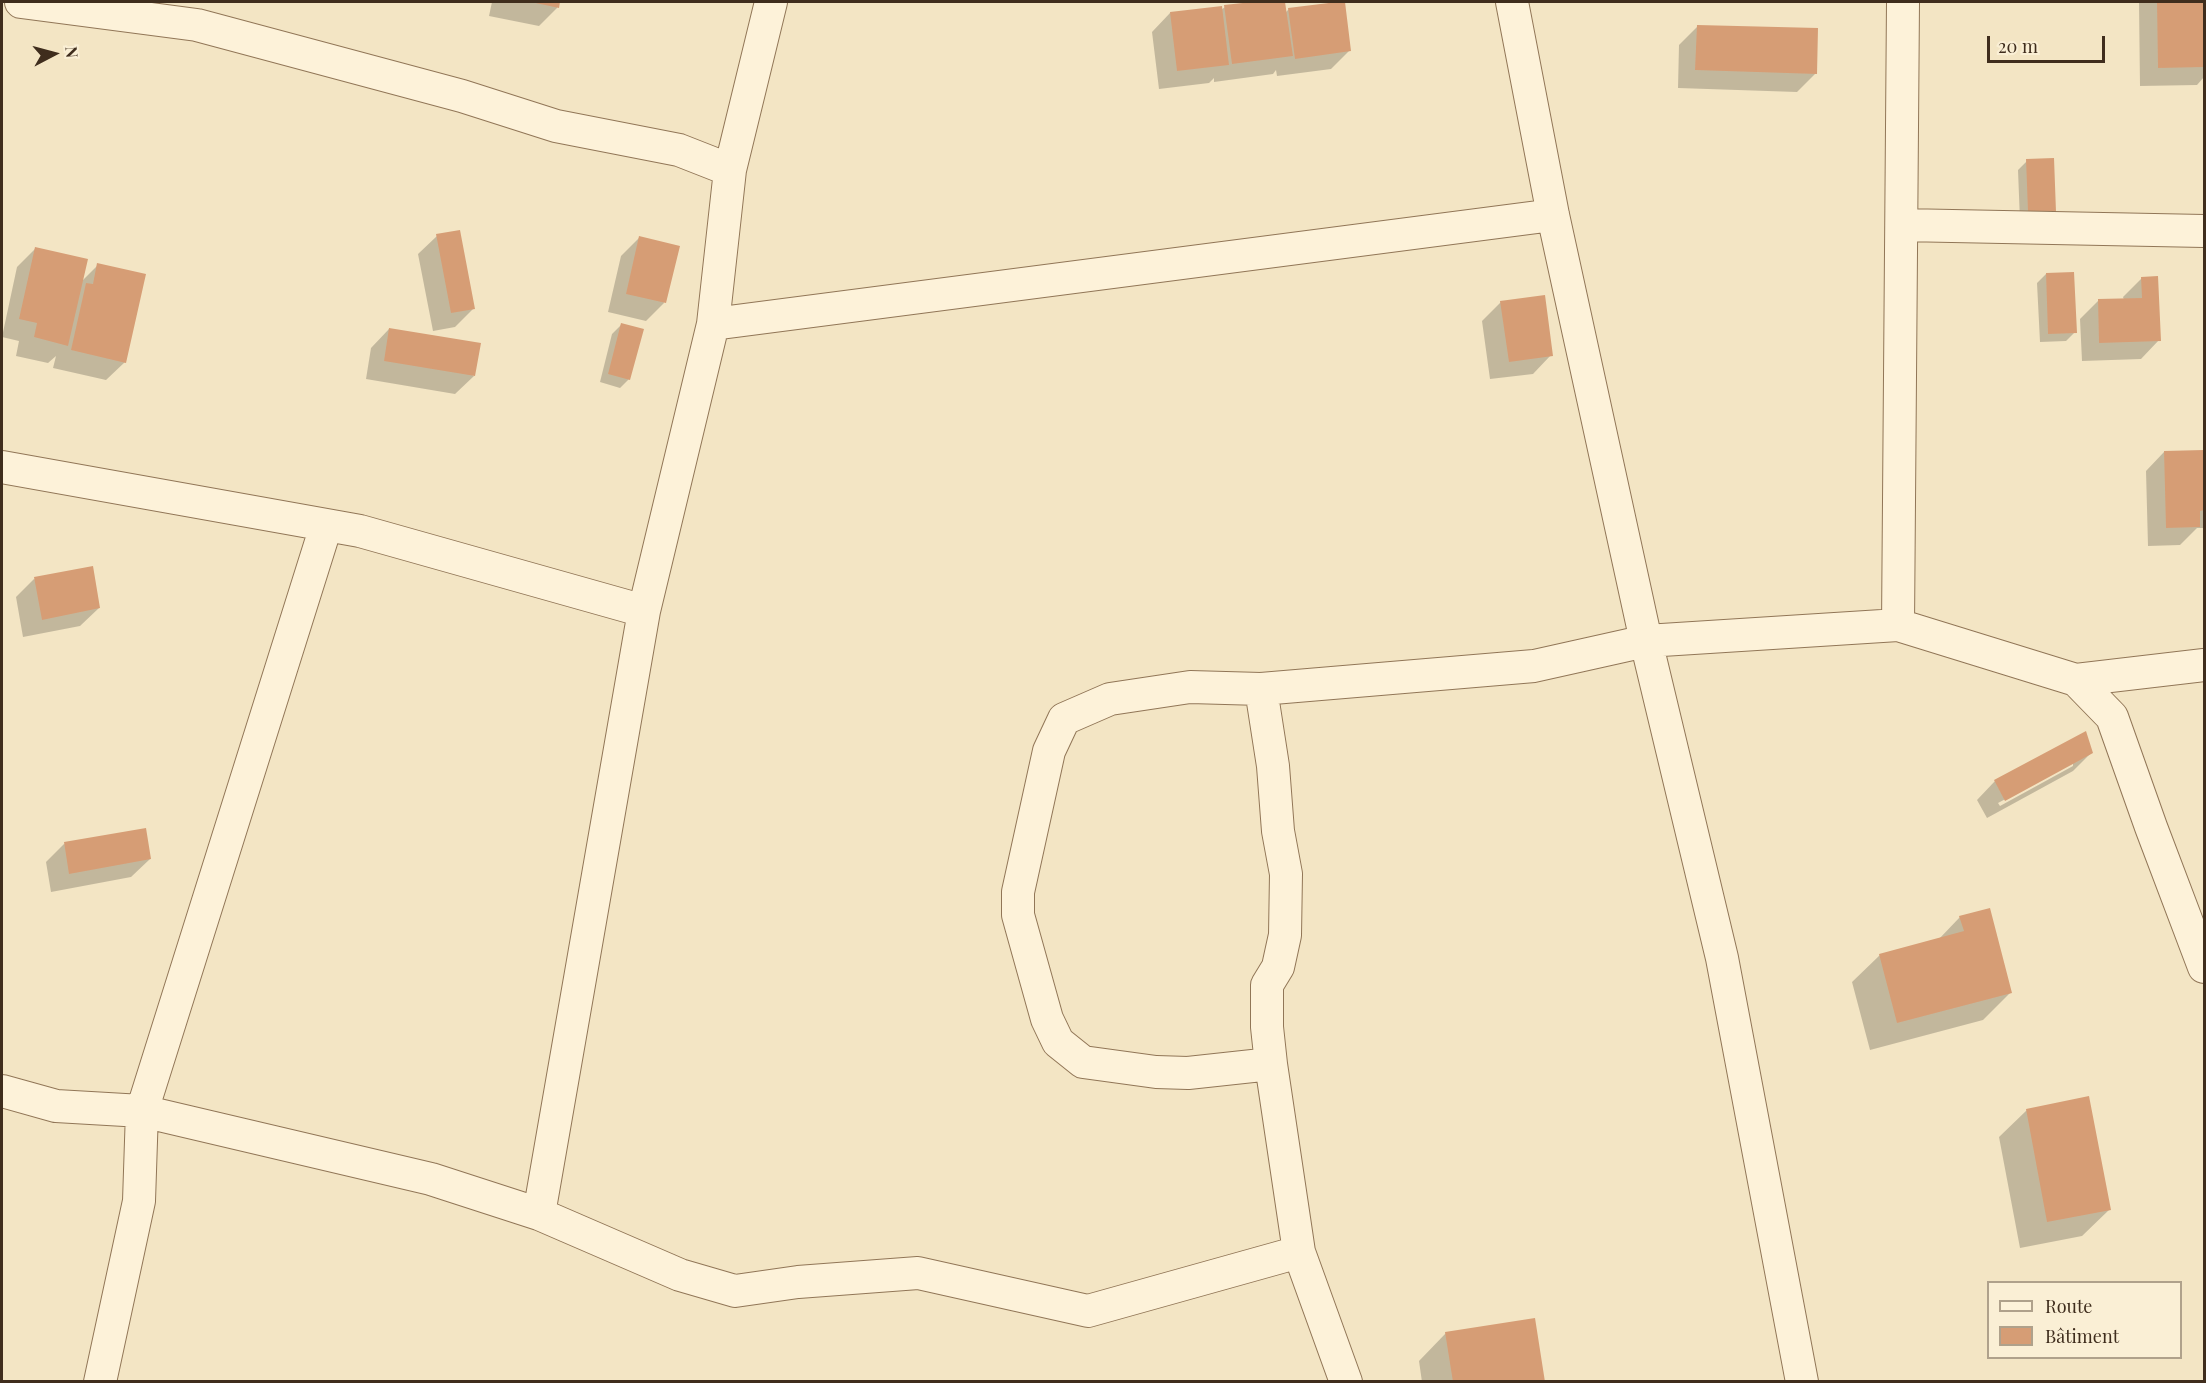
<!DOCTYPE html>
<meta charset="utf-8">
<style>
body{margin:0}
#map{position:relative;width:2206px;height:1383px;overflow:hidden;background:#f3e5c4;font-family:"Playfair Display",serif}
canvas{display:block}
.frame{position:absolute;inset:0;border:3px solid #3f2d1d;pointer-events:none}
.legend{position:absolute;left:1987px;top:1281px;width:195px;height:78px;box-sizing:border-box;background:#faefd5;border:2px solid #afa18b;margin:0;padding:8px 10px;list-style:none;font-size:18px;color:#3f2d1d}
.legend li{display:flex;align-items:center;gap:12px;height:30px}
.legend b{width:30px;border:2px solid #afa18b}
.north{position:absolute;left:24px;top:24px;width:60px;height:60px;-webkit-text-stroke:4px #faefd5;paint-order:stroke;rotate:84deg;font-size:16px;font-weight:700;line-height:24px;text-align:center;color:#3f2d1d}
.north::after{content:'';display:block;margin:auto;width:21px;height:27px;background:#3f2d1d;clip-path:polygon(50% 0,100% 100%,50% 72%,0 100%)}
.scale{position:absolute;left:1987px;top:36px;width:118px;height:27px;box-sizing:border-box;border:3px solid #3f2d1d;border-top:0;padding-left:8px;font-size:18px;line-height:21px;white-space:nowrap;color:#3f2d1d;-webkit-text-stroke:4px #faefd5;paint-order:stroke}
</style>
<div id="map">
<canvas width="2206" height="1383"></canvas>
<div class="frame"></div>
<ul class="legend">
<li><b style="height:8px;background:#fdf2d9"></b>Route</li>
<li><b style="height:16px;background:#d69d75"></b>Bâtiment</li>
</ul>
<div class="north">N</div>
<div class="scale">20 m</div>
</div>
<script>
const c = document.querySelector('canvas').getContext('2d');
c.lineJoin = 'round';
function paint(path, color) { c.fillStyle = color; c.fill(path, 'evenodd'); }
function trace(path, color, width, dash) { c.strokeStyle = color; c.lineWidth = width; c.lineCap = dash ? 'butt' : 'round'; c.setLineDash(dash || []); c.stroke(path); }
paint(new Path2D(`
 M492 2H559L557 8 539 26 489 16Z
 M1263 2H1284L1285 13 1289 9 1349 51 1331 69 1277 76 1276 70 1273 74 1214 82V78L1209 83 1159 89 1152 32 1170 13 1221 10 1225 7Z
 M2139 2H2204V77L2197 85 2140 86Z
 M1697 27 1816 73 1797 92 1678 88 1679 45Z
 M2027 161 2054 211 2045 220 2020 221 2018 170Z
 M437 236 474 308 455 327 433 331 418 254Z
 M639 238 664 303 646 321 608 312 621 256Z
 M36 248 82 281 98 265 125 362 106 380 53 368 56 356 48 363 16 356 19 341 2 337 17 267Z
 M2046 274 2075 332 2066 341 2040 342 2037 283Z
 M2142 278 2159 340 2141 359 2082 361 2080 319 2099 300H2124L2123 297Z
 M1501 302 1551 355 1533 374 1490 379 1482 321Z
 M621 325 629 379 620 388 600 382 612 334Z
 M389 329 474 376 455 394 366 379 371 348Z
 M2204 451V528H2197L2180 545 2148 546 2146 471 2164 452Z
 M34 579 99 608 80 626 23 637 16 597Z
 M2091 753 2073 771 1987 818 1977 800 1995 781ZM2073 763V766L2000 806 1998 803Z
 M64 844 150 859 131 877 51 892 46 862Z
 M1960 917 2010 993 1983 1020 1870 1050 1852 982 1880 955 1938 940Z
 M2027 1110 2110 1209 2082 1236 2020 1248 1999 1137Z
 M1446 1333 1543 1382H1422L1419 1361Z`), '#0003');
paint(new Path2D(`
 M531 2H560L559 8Z
 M1252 2H1285L1293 56 1232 64 1224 5Z
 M1337 2H1345L1351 51 1295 59 1288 8Z
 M2157 2H2204V67L2158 68Z
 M1222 6 1229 65 1177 71 1170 12Z
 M1697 25 1818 28 1817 74 1695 70Z
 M2054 158 2056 212H2028L2026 159Z
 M460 230 475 309 451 313 436 234Z
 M639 236 680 246 666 303 626 294Z
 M35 247 88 259 68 346 34 337 37 323 19 319Z
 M97 263 146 274 126 363 71 350 86 283 93 284Z
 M2074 272 2077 333 2048 334 2046 273Z
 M2158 276 2161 341 2099 343 2098 299 2142 298 2141 277Z
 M1545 295 1553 356 1509 362 1500 301Z
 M621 323 644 329 630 380 608 374Z
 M389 328 481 343 475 376 384 361Z
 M2204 450V510L2200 511V527L2166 528 2164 451Z
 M93 566 100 608 42 620 34 577Z
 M2086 731 2093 753 2005 801 1994 780Z
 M146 828 151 859 69 874 64 842Z
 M1990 908 2012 993 1897 1023 1879 954 1964 931 1959 916Z
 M2089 1096 2111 1210 2047 1222 2026 1109Z
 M1535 1318 1545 1382H1453L1445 1332Z`), '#d69d75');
const street = new Path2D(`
 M21 2 197 25 462 96 556 126 679 150 730 170
 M1512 2 1553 215 1646 641 1722 958 1802 1382
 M1902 225 2204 231
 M713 324 1553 215
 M2 467 360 531 644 611
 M326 526 142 1111 431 1179 539 1214 680 1275 735 1291 798 1282 918 1273 1088 1311 1299 1252
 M1898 625 1903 2
 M2076 680 2204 665
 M1261 689 1190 687 1110 699 1064 719 1049 751 1018 892V915L1047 1019 1058 1042 1083 1062 1156 1072 1188 1073 1271 1064 1267 1027V985L1278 967 1285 935 1286 874 1278 831 1273 766 1261 689 1534 666 1646 641 1898 625 2076 680 2112 717 2151 827 2204 967
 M1271 1064 1299 1252 1346 1382
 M2 1091 56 1106 142 1111 139 1201 100 1382
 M539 1214 644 611 713 324 730 170 771 2`);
trace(street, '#917657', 34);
trace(street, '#fdf2d9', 32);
</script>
